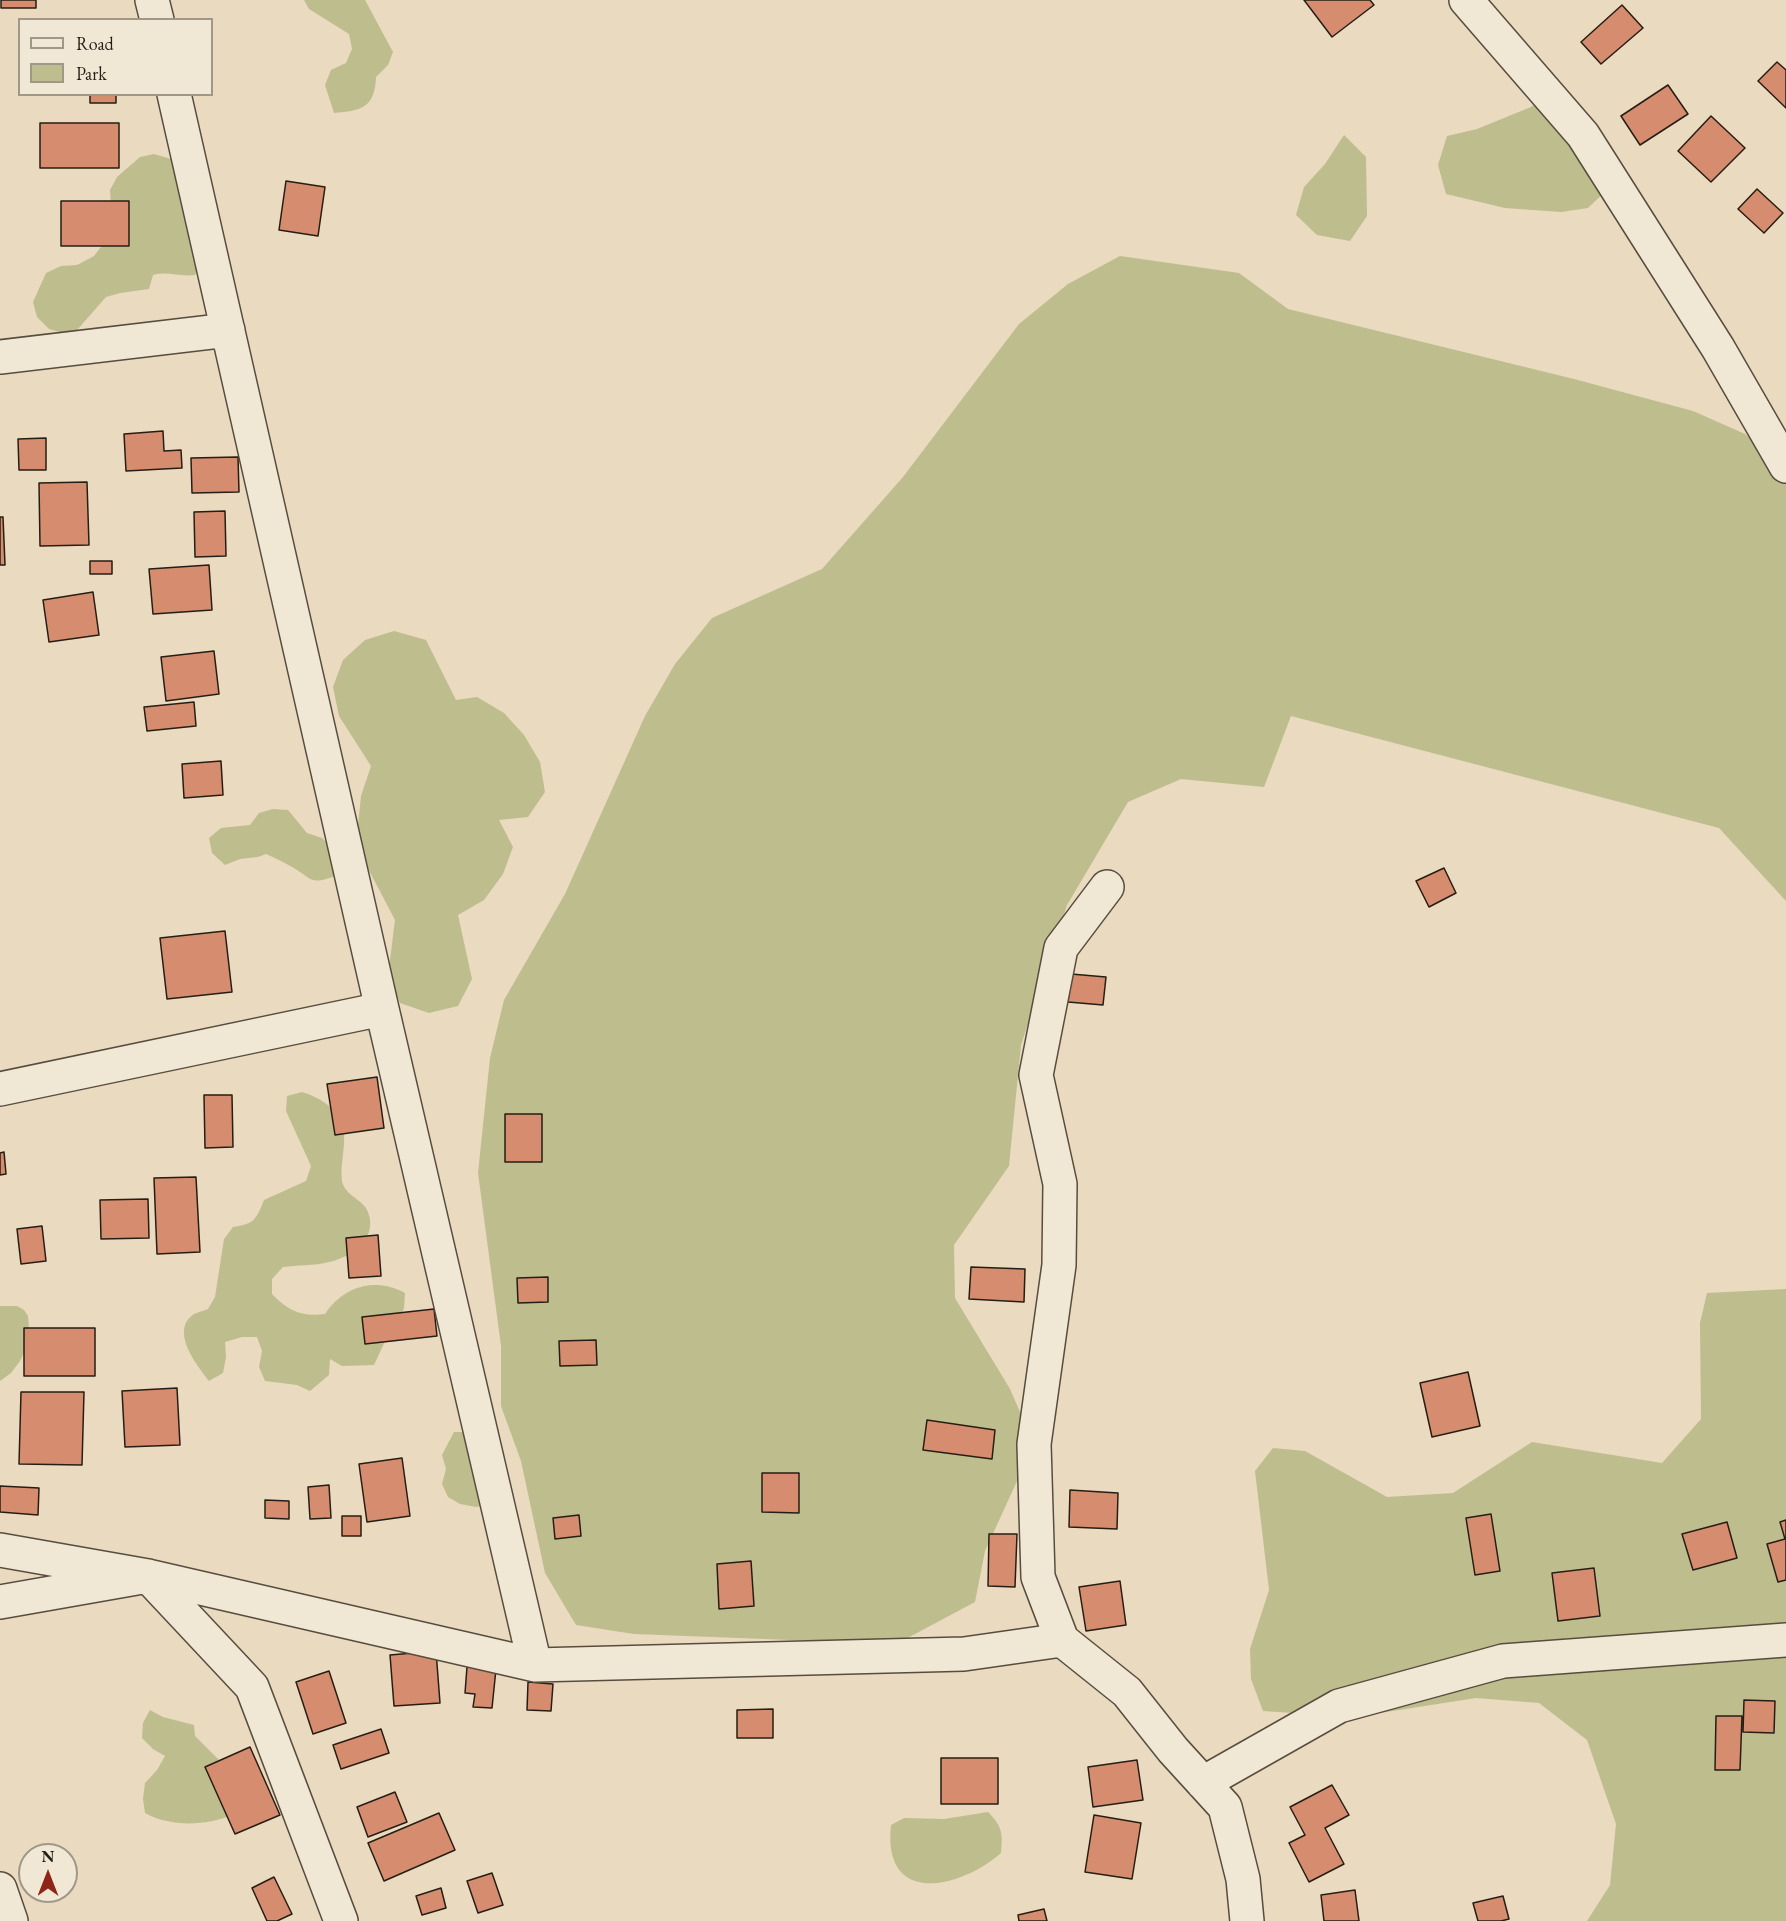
<!DOCTYPE html>
<style>
body{margin:0}
#map{position:relative;width:1786px;height:1921px;overflow:hidden;background:#eadabf;font-family:"EB Garamond",serif}
canvas{display:block}
.legend{position:absolute;left:18px;top:18px;width:195px;height:78px;box-sizing:border-box;background:#f1e7d5;border:2px solid #a09788;margin:0;padding:8px 10px;list-style:none;font-size:18px;color:#261e14}
.legend li{display:flex;align-items:center;gap:12px;height:30px}
.legend b{width:30px;border:2px solid #a09788}
.north{position:absolute;left:18px;top:1843px;width:60px;height:60px;box-sizing:border-box;background:#f1e7d5;border:2px solid #a09788;border-radius:50%;rotate:0deg;font-size:16px;font-weight:700;line-height:24px;text-align:center;color:#261e14}
.north::after{content:'';display:block;margin:auto;width:21px;height:27px;background:#8f2418;clip-path:polygon(50% 0,100% 100%,50% 72%,0 100%)}
</style>
<div id="map">
<canvas width="1786" height="1921"></canvas>
<ul class="legend">
<li><b style="height:8px;background:#f1e7d5"></b>Road</li>
<li><b style="height:16px;background:#bebd8d"></b>Park</li>
</ul>
<div class="north">N</div>
</div>
<script>
const c = document.querySelector('canvas').getContext('2d');
c.lineJoin = 'round';
function paint(path, color) { c.fillStyle = color; c.fill(path, 'evenodd'); }
function trace(path, color, width, dash) { c.strokeStyle = color; c.lineWidth = width; c.lineCap = dash ? 'butt' : 'round'; c.setLineDash(dash || []); c.stroke(path); }
paint(new Path2D(`
 M304 0H365L393 52 388 65 376 77C375 107 362 111 334 113L325 85 331 70 346 63 352 49 349 34 309 9Z
 M1554 89 1580 104 1613 158 1609 188 1588 208 1561 212 1505 208 1446 194 1438 165 1447 136 1477 129 1531 107Z
 M1344 135 1366 157 1367 216 1350 241 1317 235 1296 215 1304 187 1325 164Z
 M154 154 185 163 201 260 195 275C179 277 168 271 153 275L149 289 120 293 106 297 77 330 63 333 49 329 37 317 33 302 46 273 61 266 77 265 94 256 104 243 118 238 129 228 111 206 110 190 117 177 140 157Z
 M1120 256 1239 273 1288 309 1574 379 1693 411 1745 434 1786 468V901L1719 828 1291 716 1264 787 1181 779 1128 802 1067 905 1021 1045 1009 1166 954 1245 955 1298 1010 1389 1034 1444 985 1551 975 1602 900 1642H842L634 1634 576 1625 545 1573 521 1461 501 1406V1346L478 1173 490 1058 504 1000 565 894 645 716 675 664 712 618 822 569 903 477 1019 324 1068 284Z
 M394 631 426 640 456 700 477 697 504 713 524 735 540 762 545 792 528 817 499 820 513 847 503 874 484 900 458 915 472 979 458 1006 429 1013 400 1003 388 976 395 920 362 857 358 825 361 796 371 766 339 716 333 687 343 660 365 640Z
 M273 809 288 810 307 833 322 838 333 848 335 876C309 886 312 878 292 867 284 862 275 858 266 854L258 857 240 859 225 865 212 853 209 838 221 828 250 825 259 813Z
 M302 1092C322 1098 342 1111 344 1135 345 1150 340 1166 342 1181 345 1196 363 1199 368 1212 378 1239 352 1257 329 1262 314 1266 297 1265 283 1267L272 1279V1294C288 1311 302 1317 325 1314 344 1286 375 1277 405 1293L404 1308 397 1324 387 1337 374 1365 342 1366 330 1359 329 1375 310 1391 297 1385 265 1381 259 1367 262 1351 257 1337H242L225 1342 226 1357 223 1373 209 1381C197 1365 169 1331 194 1314 198 1312 204 1311 208 1309L215 1297 224 1239 233 1227C254 1224 256 1220 264 1200L306 1181 311 1166 286 1111 287 1096Z
 M1786 1289V1921H1587L1610 1885 1616 1824 1587 1740 1539 1703 1476 1698 1354 1717 1263 1711 1251 1679 1250 1649 1269 1590 1255 1471 1273 1448 1305 1451 1387 1497 1453 1493 1532 1442 1662 1463 1701 1419 1700 1323 1707 1293Z
 M0 1306H17L24 1310 28 1316 30 1340 20 1361 11 1373 0 1381Z
 M454 1432H484L499 1437 506 1466 501 1495 490 1504 476 1507 460 1504 448 1497 442 1484 446 1469 442 1455Z
 M150 1710 163 1717 194 1725 195 1736 228 1769 232 1815C206 1826 170 1827 145 1813L143 1799 145 1783 157 1770 165 1756 153 1749 142 1738 143 1723Z
 M988 1812C1002 1826 1003 1833 1001 1853 960 1889 882 1907 891 1825L904 1818 944 1819Z`), '#bebd8d');
const building = new Path2D(`
 M1 0H36V8H1Z
 M1304 0H1370L1374 5 1332 37Z
 M1622 5 1643 28 1601 64 1581 42Z
 M1777 62 1786 70V108L1758 81Z
 M1668 85 1688 114 1640 145 1621 116Z
 M90 94H116V103H90Z
 M1711 116 1745 148 1711 182 1678 151Z
 M40 123H119V168H40Z
 M286 181 325 187 318 236 279 230Z
 M1757 189 1783 213 1764 233 1738 209Z
 M61 201H129V246H61Z
 M163 431 164 451 181 450 182 468 126 471 124 434Z
 M46 438V470H19L18 439Z
 M238 457 239 492 192 493 191 458Z
 M87 482 89 545 40 546 39 483Z
 M225 511 226 556 195 557 194 512Z
 M0 517H3L5 565H0Z
 M90 561H112V574H90Z
 M209 565 212 610 153 614 149 569Z
 M93 592 99 635 49 642 43 600Z
 M214 651 219 694 166 701 161 657Z
 M194 702 196 726 147 731 144 707Z
 M221 761 223 795 184 798 182 764Z
 M1444 868 1456 893 1429 907 1416 881Z
 M225 931 232 992 167 999 160 938Z
 M1071 974 1106 977 1103 1005 1068 1002Z
 M377 1077 384 1128 335 1135 327 1084Z
 M204 1095H232L233 1147 205 1148Z
 M505 1114H542V1162H505Z
 M4 1152 6 1174 0 1175V1153Z
 M196 1177 200 1252 157 1254 154 1178Z
 M148 1199 149 1238 101 1239 100 1200Z
 M42 1226 46 1261 21 1264 17 1229Z
 M378 1235 381 1276 349 1278 346 1238Z
 M971 1267 1025 1269 1024 1302 969 1299Z
 M548 1277V1302L518 1303 517 1278Z
 M434 1309 437 1336 365 1344 362 1317Z
 M24 1328H95V1376H24Z
 M596 1340 597 1365 560 1366 559 1341Z
 M1468 1372 1480 1426 1432 1437 1420 1383Z
 M177 1388 180 1445 125 1447 122 1391Z
 M21 1392H84L82 1465 19 1464Z
 M927 1420 995 1430 992 1459 923 1450Z
 M402 1458 410 1516 367 1522 359 1464Z
 M762 1473H799V1513L762 1512Z
 M329 1485 331 1518 310 1519 308 1487Z
 M0 1486 39 1488 38 1515 0 1512Z
 M1070 1490 1118 1493 1117 1529 1069 1527Z
 M265 1500 289 1501V1519L265 1518Z
 M1491 1514 1500 1571 1475 1575 1466 1518Z
 M579 1515 581 1536 555 1539 553 1518Z
 M342 1516H361V1536H342Z
 M1786 1520V1580L1778 1582 1767 1544 1785 1539 1780 1522Z
 M1727 1522 1737 1558 1693 1570 1682 1534Z
 M989 1534H1017L1015 1587 988 1586Z
 M751 1561 754 1606 719 1609 717 1564Z
 M1594 1568 1600 1616 1558 1621 1552 1573Z
 M1120 1581 1126 1625 1086 1631 1079 1587Z
 M436 1651 440 1703 394 1706 390 1655Z
 M467 1667 496 1669 492 1708 473 1707 475 1694 465 1693Z
 M329 1671 346 1723 313 1734 296 1682Z
 M528 1682 553 1684 551 1711 527 1710Z
 M1744 1700 1775 1701 1774 1733 1743 1732Z
 M773 1709V1738H737V1710Z
 M1716 1716H1742L1740 1770H1715Z
 M381 1729 389 1753 341 1769 333 1745Z
 M250 1747 280 1815 235 1834 205 1767Z
 M941 1758H998V1804H941Z
 M1137 1760 1143 1800 1093 1807 1088 1767Z
 M1332 1785 1349 1815 1325 1828 1344 1864 1309 1882 1289 1843 1305 1835 1290 1807Z
 M395 1792 407 1822 368 1837 357 1807Z
 M439 1813 455 1850 384 1881 368 1843Z
 M1094 1815 1141 1823 1132 1879 1085 1872Z
 M492 1873 503 1905 478 1913 467 1881Z
 M274 1877 292 1914 277 1921H267L252 1888Z
 M441 1888 446 1908 422 1915 416 1896Z
 M1355 1890 1359 1921H1324L1321 1895Z
 M1503 1896 1509 1919 1501 1921H1478L1473 1903Z
 M1044 1909 1047 1921H1019L1018 1915Z`);
paint(building, '#d58c6f');
trace(building, '#261e14', 1.5);
const minor = new Path2D(`
 M152 0 157 20
 M1466 0 1583 135 1718 348 1786 466
 M174 94 382 1009 535 1665
 M0 357 228 330
 M1107 887 1061 948 1036 1075 1060 1184 1059 1265 1034 1444 1038 1577 1062 1640 1127 1692 1173 1750 1225 1807 1243 1879 1247 1921
 M0 1089 382 1009
 M0 1550 148 1576 535 1665 964 1654 1062 1640
 M0 1602 148 1576 252 1687 341 1921
 M1203 1783 1339 1706 1503 1661 1786 1640
 M0 1889 11 1921`);
trace(minor, '#574d3f', 36);
trace(minor, '#f1e7d5', 33);
</script>
